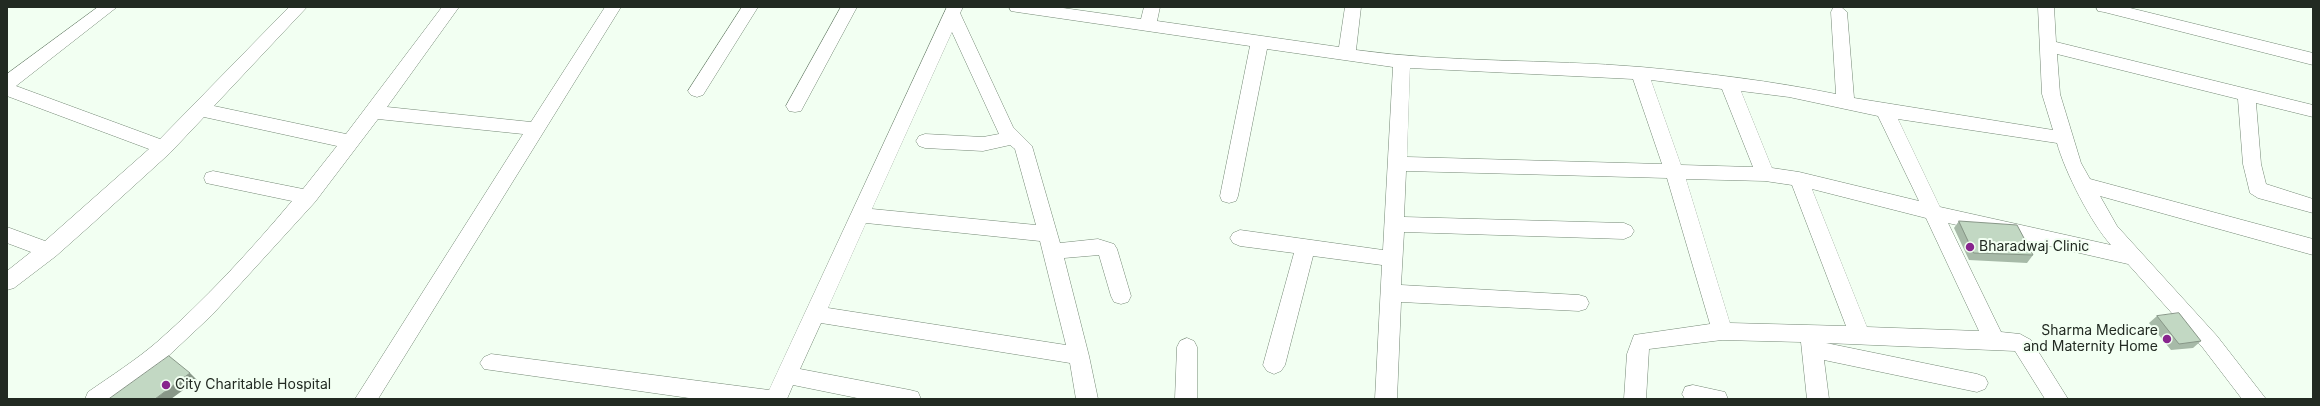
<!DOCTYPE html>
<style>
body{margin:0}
#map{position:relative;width:2320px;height:406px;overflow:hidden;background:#f2fff2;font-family:Inter,sans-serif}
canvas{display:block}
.frame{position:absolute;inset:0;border:8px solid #222a22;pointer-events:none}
</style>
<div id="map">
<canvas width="2320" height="406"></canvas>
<div class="frame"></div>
</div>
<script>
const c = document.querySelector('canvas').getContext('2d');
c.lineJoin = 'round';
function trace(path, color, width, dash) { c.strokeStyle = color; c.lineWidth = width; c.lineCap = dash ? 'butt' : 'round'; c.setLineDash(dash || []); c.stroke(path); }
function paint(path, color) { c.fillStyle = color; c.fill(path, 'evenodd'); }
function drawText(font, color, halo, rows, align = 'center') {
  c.font = font + ' Inter,sans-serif'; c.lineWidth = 4; c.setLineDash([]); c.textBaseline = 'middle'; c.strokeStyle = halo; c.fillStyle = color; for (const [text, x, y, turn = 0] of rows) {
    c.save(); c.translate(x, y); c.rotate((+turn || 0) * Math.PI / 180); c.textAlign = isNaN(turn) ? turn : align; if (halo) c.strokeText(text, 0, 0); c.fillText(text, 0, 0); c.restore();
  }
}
const minor = new Path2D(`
 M98 7H117L16 86 160 139 289 7H307L214 106 346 134 442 7H459L387 107 531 122 605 7H621L378 399H355L523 134 378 119 315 202 212 315 163 361 113 399H85L88 392C111 376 136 360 157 342 206 299 250 251 292 201L206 183 204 178 206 173 213 171 303 189 337 146 204 117 170 153 92 224 56 256 14 288 7 290V271L31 252 7 243V227L45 241 149 149 7 96V74Z
 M742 7H758L703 95 697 97 691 95 688 91Z
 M841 7H857L801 111 795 112 789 111 786 106Z
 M947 7H963L960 13 1013 127 1032 146 1060 243 1098 239 1114 244 1117 249 1131 296 1128 302 1121 304 1114 302 1111 296 1099 255 1064 258 1089 356 1098 399H1076L1070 363 821 323 800 369 910 390 918 392 921 399H862L793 385 787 399H696L484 369 480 363 484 357 491 354 769 390ZM952 32 999 134 983 137 925 134 919 136 916 141 919 146 925 148 983 151 1010 145 1015 149 1036 225 872 209ZM866 223 1040 241 1066 345 828 308Z
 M1009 7H1056L1141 19 1144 7H1160L1157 21 1339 47 1345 7H1361L1356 50C1450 63 1546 59 1641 67 1706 73 1772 81 1836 94L1831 12 1833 8 1841 7 1847 12 1854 98 2053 130 2042 94 2038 7H2054L2056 42 2313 105V117L2256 103 2261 164 2266 184 2313 199V213L2258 198 2250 193 2243 164 2238 99 2057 54 2060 94 2081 163 2090 179 2313 239V255L2100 196 2117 226 2217 336 2266 399H2242L2203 348 2128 264 1948 223 2001 332 2020 334 2031 340 2068 399H2045L2015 351 1826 343 1977 374 1985 377 1988 383 1985 389 1977 392 1824 360 1829 399H1807L1801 342 1722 340 1649 349 1646 399H1624L1627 354 1634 335 1710 324 1667 178 1406 171 1404 217 1624 223 1631 226 1634 231 1631 236 1624 239 1404 232 1401 285 1579 295 1586 297 1589 303 1586 309 1579 311 1401 302 1397 399H1375L1382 265 1313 256 1285 365 1281 371 1274 374 1267 371 1263 365 1294 253 1240 246 1233 243 1230 238 1233 233 1240 230 1383 250 1393 67 1267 49 1238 196 1236 201 1229 203 1222 201 1220 196 1250 46 1017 12 1011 11ZM1410 68 1633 79 1662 164 1407 157ZM1651 80 1722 89 1753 167 1681 165ZM1741 91 1789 97 1878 116 1919 201 1799 172 1772 168ZM1898 119 2057 143C2065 172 2091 223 2111 245L1940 207ZM1686 179 1765 181 1792 185 1846 326 1730 323ZM1812 189 1926 218 1979 331 1867 327Z
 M2096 7H2126L2313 53V65L2104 12 2098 11Z
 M1187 338 1194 341 1197 347V399H1175L1177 347 1180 341Z
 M1693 385 1725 392 1728 399H1685L1682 394 1685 387Z`);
trace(minor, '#748875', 1);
paint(minor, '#fff');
paint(new Path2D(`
 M1959 221 2033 255 2027 263 1969 260 1954 228Z
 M2157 316 2201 341 2193 348 2171 350 2149 323Z`), '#a7baa8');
paint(new Path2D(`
 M190 373 197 380 171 399H155Z`), '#889788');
const building = new Path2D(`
 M1959 221 2017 225 2033 255 1974 253Z
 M2179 313 2201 341 2179 344 2157 316Z
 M169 356 190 373 155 399H109Z`);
paint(building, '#c2d8c3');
trace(building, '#889788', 1);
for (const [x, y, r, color] of [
 [1970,247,5,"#88258e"],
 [2167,339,5,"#88258e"],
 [166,385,5,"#88258e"]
]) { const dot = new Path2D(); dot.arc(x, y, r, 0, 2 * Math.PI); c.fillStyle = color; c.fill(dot); trace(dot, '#f2fff2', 1.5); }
drawText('14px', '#222a22', '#f2fff2', [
 ["Bharadwaj Clinic",1979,247],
 ["Sharma Medicare",2158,331,"right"],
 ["and Maternity Home",2158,347,"right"],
 ["City Charitable Hospital",175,385]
], 'left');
</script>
